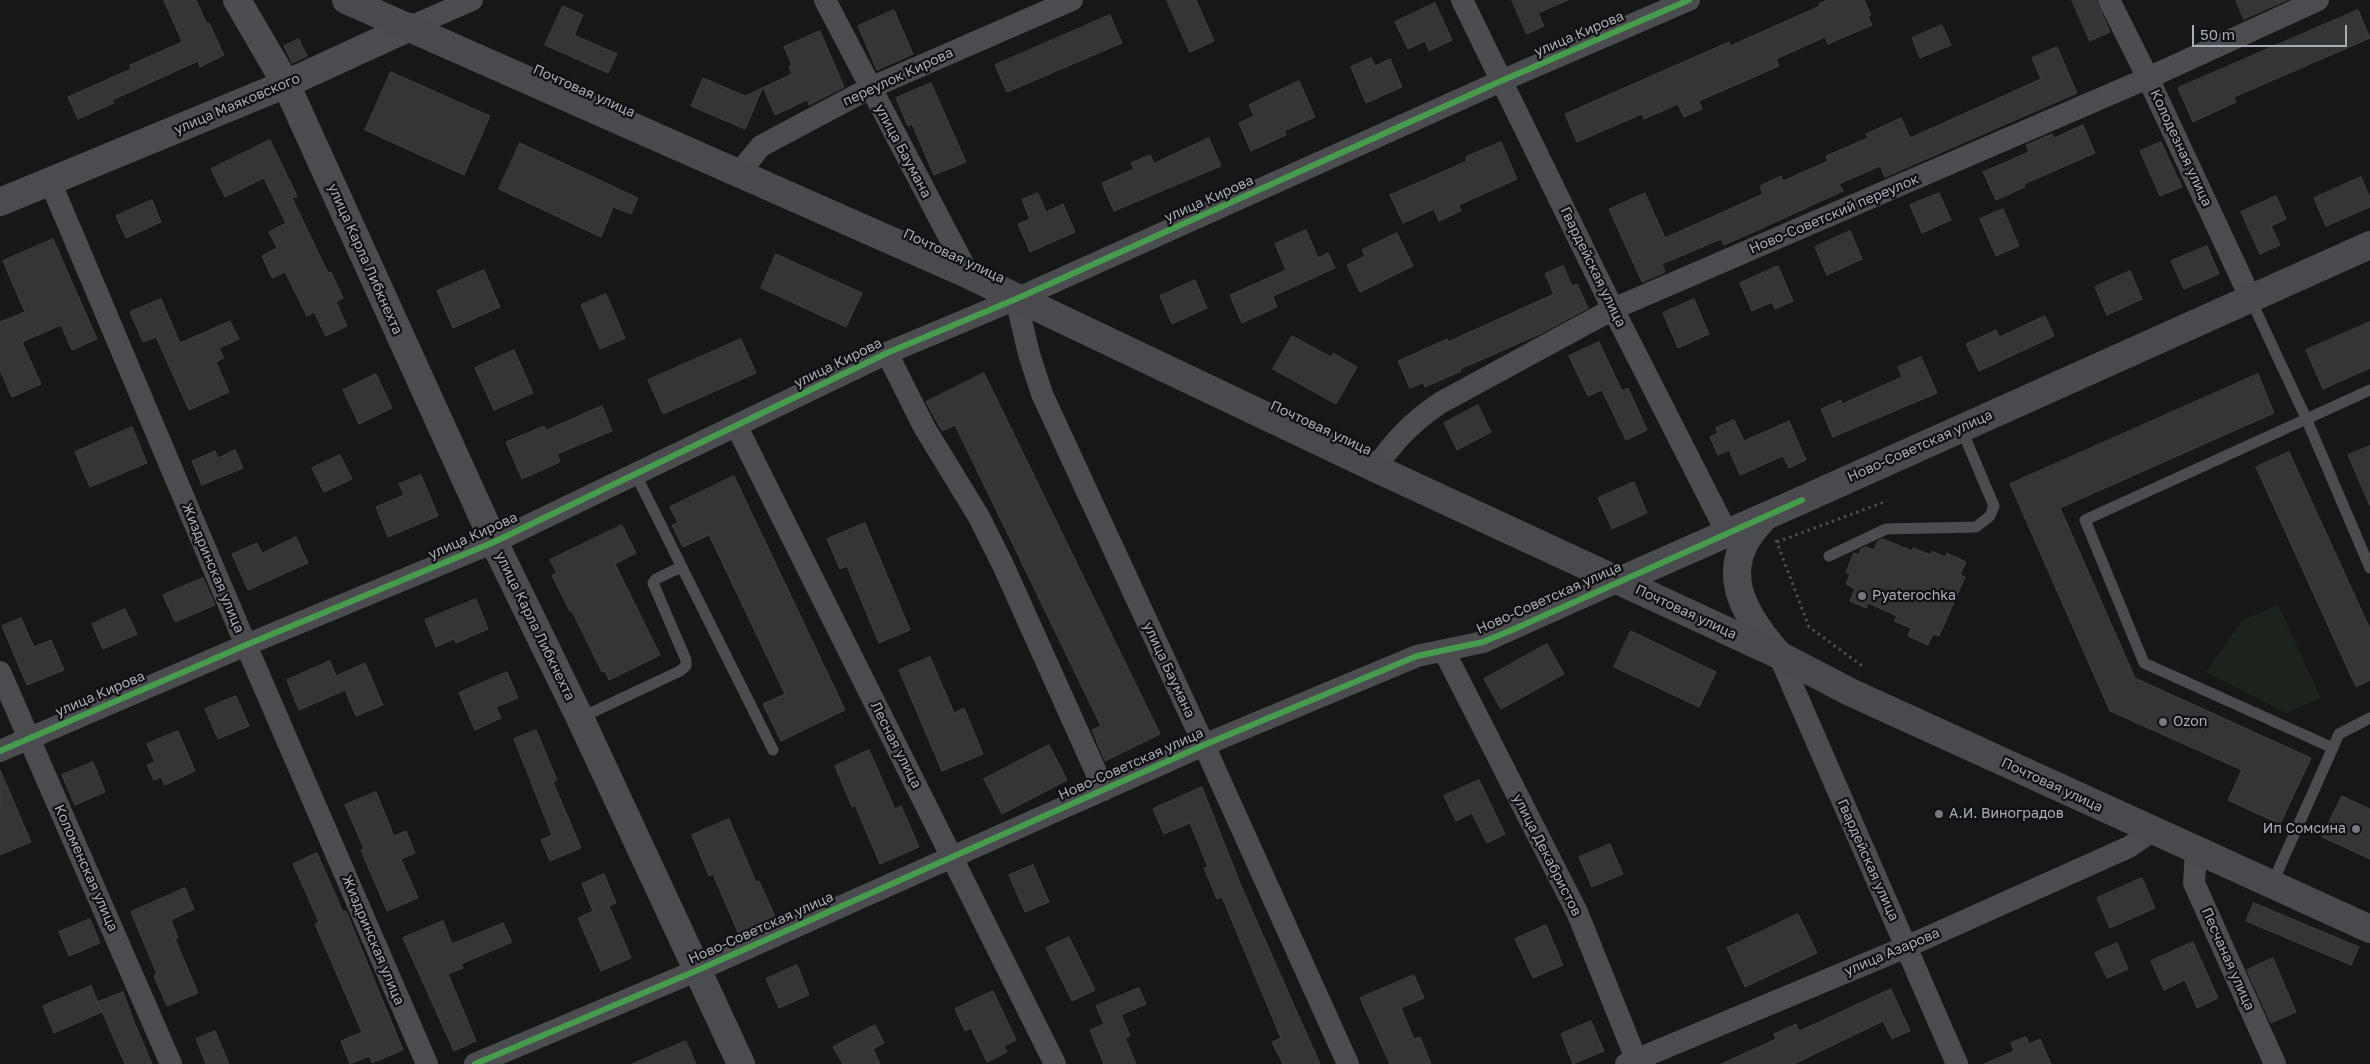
<!DOCTYPE html>
<meta charset="utf-8">
<style>
body{margin:0}
#map{position:relative;width:2370px;height:1064px;overflow:hidden;background:#171717;font-family:"Golos Text",sans-serif}
canvas{display:block}
.scale{position:absolute;left:2192px;top:25px;width:155px;height:22px;box-sizing:border-box;border:2px solid #a8adb8;border-top:0;padding-left:6px;font-size:15px;line-height:18px;white-space:nowrap;color:#a8adb8;-webkit-text-stroke:4px #111113;paint-order:stroke}
</style>
<div id="map">
<canvas width="2370" height="1064"></canvas>
<div class="scale">50 m</div>
</div>
<script>
const c = document.querySelector('canvas').getContext('2d');
c.lineJoin = 'round';
function paint(path, color) { c.fillStyle = color; c.fill(path, 'evenodd'); }
function trace(path, color, width, dash) { c.strokeStyle = color; c.lineWidth = width; c.lineCap = dash ? 'butt' : 'round'; c.setLineDash(dash || []); c.stroke(path); }
function drawText(font, color, halo, rows, align = 'center') {
  c.font = font + ' "Golos Text",sans-serif'; c.lineWidth = 4.5; c.setLineDash([]); c.textBaseline = 'middle'; c.strokeStyle = halo; c.fillStyle = color; for (const [text, x, y, turn = 0] of rows) {
    c.save(); c.translate(x, y); c.rotate((+turn || 0) * Math.PI / 180); c.textAlign = isNaN(turn) ? turn : align; if (halo) c.strokeText(text, 0, 0); c.fillText(text, 0, 0); c.restore();
  }
}
paint(new Path2D(`
 M2278 605 2321 698 2286 713 2206 672 2243 620Z`), '#1d241e');
const building = new Path2D(`
 M164 0H196L207 24 209 23 224 55 200 67 198 61 112 100 114 103 78 119 68 97 131 69 130 65 182 42Z
 M1167 0H1196L1214 41 1190 52Z
 M1512 0H1568L1538 13 1544 26 1527 34Z
 M1828 0H1864L1871 15 1868 16 1872 25 1828 44 1825 37 1776 59 1779 66 1699 101 1702 109 1684 117 1678 104 1644 119 1642 114 1577 142 1565 114 1729 42 1730 46 1820 6 1819 4Z
 M2072 0H2096L2110 32 2090 41Z
 M2236 0H2287L2244 19Z
 M1435 3 1452 40 1429 51 1425 41 1408 49 1395 22Z
 M563 6 583 15 574 35 617 54 608 73 545 45Z
 M894 10 913 54 877 70 858 26Z
 M2358 10 2370 38 2234 97 2236 102 2193 122 2178 88Z
 M1110 15 1122 43 1007 92 995 65Z
 M1942 25 1951 45 1920 58 1912 38Z
 M820 31 844 87 809 105 807 100 775 115 763 87 745 129 691 106 703 78 745 96 792 74 789 66 792 65 784 47Z
 M299 39 307 56 292 63 284 46Z
 M2057 47 2077 93 1885 177 1880 166 1839 184 1843 191 1749 234 1724 245 1721 239 1662 264 1665 272 1642 282 1609 209 1645 193 1665 238 1763 194 1760 186 1781 176 1783 181 1828 161 1826 156 1868 138 1866 134 1901 118 1910 138 2041 79 2032 58Z
 M1371 58 1375 66 1390 59 1402 87 1366 103 1351 67Z
 M391 72 490 116 464 175 365 130Z
 M1299 81 1315 117 1284 131 1286 135 1251 151 1239 123 1254 116 1249 105Z
 M931 83 966 162 934 175 912 124 908 126 896 98Z
 M2083 125 2095 153 2024 184 2025 187 1996 200 1983 172 2029 152 2026 145 2052 134 2054 138Z
 M1209 138 1221 166 1114 211 1102 183 1134 169 1131 163 1150 155 1154 163Z
 M270 140 297 196 292 198 328 273 331 272 343 298 336 302 347 326 326 336 314 312 307 316 285 272 272 278 262 256 277 248 269 232 286 223 264 178 225 197 211 169Z
 M1501 142 1517 179 1459 205 1461 211 1439 221 1434 209 1403 223 1390 195 1467 161 1466 157Z
 M2161 142 2182 187 2160 196 2140 151Z
 M520 143 638 198 631 214 613 207 601 237 499 189Z
 M2361 177 2370 198V207L2326 226 2314 198Z
 M1038 193 1046 212 1063 204 1075 232 1030 252 1018 224 1030 219 1022 200Z
 M1939 193 1951 220 1922 233 1910 205Z
 M2276 196 2286 219 2271 226 2280 245 2260 254 2241 212Z
 M152 200 161 222 126 238 116 216Z
 M2003 209 2019 246 1996 256 1980 219Z
 M1306 230 1318 258 1328 253 1335 268 1273 296 1277 307 1242 323 1230 295 1286 270 1275 244Z
 M1850 231 1862 259 1827 275 1815 247Z
 M1397 233 1413 266 1360 292 1347 265 1365 256 1362 250Z
 M53 239 97 339 72 350 61 325 22 342 41 384 12 397 0 370V322L25 312 3 261Z
 M2207 246 2219 274 2184 289 2171 261Z
 M776 254 862 293 846 327 761 288Z
 M1563 266 1572 286 1577 284 1588 308 1540 334 1460 369 1461 371 1425 387 1423 383 1410 388 1398 361 1447 339 1448 342 1554 294 1545 274Z
 M1778 266 1793 301 1775 309 1772 302 1752 311 1740 283Z
 M484 270 500 307 453 328 437 291Z
 M2130 271 2142 299 2107 315 2095 287Z
 M1195 280 1207 308 1172 324 1160 296Z
 M606 294 625 338 600 349 581 305Z
 M161 299 180 343 230 321 239 339 219 348 224 358 216 362 229 392 189 410 156 337 143 342 130 312Z
 M1694 299 1709 334 1678 348 1663 313Z
 M2045 316 2054 336 1979 371 1966 344 1996 330 1999 337Z
 M2370 322V368L2323 389 2306 350Z
 M1292 336 1331 357 1333 353 1357 367 1336 404 1273 369Z
 M741 339 756 373 663 414 648 380Z
 M1599 342 1622 391 1628 388 1647 430 1626 440 1602 390 1588 396 1569 356Z
 M514 350 533 393 494 410 475 368Z
 M1921 357 1937 393 1833 437 1821 409 1841 400 1842 404 1902 377 1898 367Z
 M984 373 1160 734 1105 761 1092 730 1101 726 955 425 942 431 926 402Z
 M376 374 392 408 359 424 343 390Z
 M2258 374 2274 413 2060 508 2135 678 2311 758 2280 824 2228 800 2242 770 2110 711 2010 484Z
 M1478 405 1491 432 1457 450 1444 423Z
 M602 406 612 431 557 454 560 462 522 479 506 442 544 426 546 430Z
 M1734 420 1744 441 1789 421 1806 460 1789 468 1783 456 1740 475 1729 450 1718 455 1710 437 1718 433 1716 428Z
 M132 427 147 463 90 487 75 452Z
 M2370 446V506L2348 455Z
 M235 450 243 468 202 485 192 461 215 451 218 458Z
 M2289 452 2370 629V680L2356 687 2256 467Z
 M340 455 352 479 324 492 312 468Z
 M421 475 438 516 388 537 376 507 404 495 399 484Z
 M734 476 845 710 781 741 763 704 785 694 709 535 683 547 672 525 678 523 670 507Z
 M1634 482 1647 513 1612 529 1598 498Z
 M865 523 910 630 879 643 847 566 840 569 827 539Z
 M622 525 636 553 615 564 660 655 609 680 605 671 602 672 572 611 570 612 552 575 557 573 550 560Z
 M296 537 308 563 248 590 232 554 257 543 262 553Z
 M1883 539 1912 551 1913 548 1931 555 1932 551 1945 557 1947 553 1966 562 1960 575 1965 577 1939 636 1933 634 1928 645 1908 636 1911 628 1894 621 1897 616 1868 603 1866 608 1850 601 1855 589 1846 584 1850 574 1846 572 1854 553 1859 555 1861 549 1866 547 1874 550 1878 541Z
 M203 578 215 605 175 622 163 595Z
 M476 599 488 629 456 643 454 639 436 647 425 620Z
 M125 609 137 634 103 649 92 624Z
 M21 618 34 647 51 640 64 670 27 685 2 626Z
 M1631 631 1716 672 1699 707 1614 667Z
 M1547 644 1564 674 1501 709 1484 679Z
 M930 657 954 713 964 708 983 754 942 771 899 670Z
 M330 661 336 676 365 663 383 705 356 716 345 690 299 710 287 680Z
 M507 672 518 698 496 707 501 718 475 730 459 693Z
 M236 696 249 726 218 739 205 709Z
 M536 730 557 780 553 782 581 848 550 861 541 840 552 835 514 739Z
 M178 731 195 771 165 785 161 777 154 780 147 765 155 762 147 744Z
 M1049 745 1067 780 1002 814 984 779Z
 M869 750 895 809 901 806 919 847 880 864 855 805 852 807 835 766Z
 M93 762 105 792 75 805 62 775Z
 M0 770 31 842 0 855Z
 M1479 780 1505 834 1487 843 1472 813 1456 821 1444 796Z
 M1202 787 1242 888 1320 1064H1283L1272 1042 1281 1038 1222 897 1217 899 1204 868 1208 867 1190 823 1164 834 1153 809Z
 M376 792 394 836 406 831 415 853 401 859 418 898 387 911 361 850 364 849 345 805Z
 M2342 796 2370 809V859L2322 837Z
 M729 819 756 882 759 881 777 921 740 937 713 874 709 876 692 835Z
 M1610 844 1623 874 1592 887 1579 857Z
 M317 853 343 912 346 911 403 1050 372 1063 369 1056 350 1064 341 1041 362 1032 315 924 319 922 293 864Z
 M1033 865 1049 902 1025 912 1009 875Z
 M604 874 616 903 609 906 631 958 601 971 578 918 593 911 582 884Z
 M2142 878 2155 908 2110 928 2097 898Z
 M185 888 194 909 171 920 178 938 175 939 198 993 167 1006 154 976 157 974 131 912Z
 M2254 903 2359 947 2351 965 2246 921Z
 M1798 914 1817 953 1745 987 1727 948Z
 M90 919 100 943 69 956 59 932Z
 M443 921 452 944 503 923 512 942 461 964 463 968 448 974 476 1041 454 1051 403 938Z
 M1546 925 1563 965 1533 978 1515 939Z
 M1069 937 1095 990 1072 1001 1046 948Z
 M2193 942 2218 998 2197 1008 2185 980 2164 990 2151 961Z
 M2117 943 2128 969 2107 978 2095 953Z
 M2273 958 2296 1012 2271 1023 2247 970Z
 M797 965 809 995 779 1008 766 979Z
 M1414 975 1424 998 1401 1008 1414 1039 1420 1037 1431 1064H1390L1360 998Z
 M91 986 102 1012 54 1033 43 1006Z
 M1139 988 1146 1004 1121 1015 1130 1036 1125 1038 1136 1064H1104L1090 1030 1104 1024 1096 1006Z
 M1891 989 1910 1031 1892 1039 1883 1021 1794 1064H1721L1776 1039 1774 1034 1796 1024 1799 1031Z
 M993 991 1016 1040 1004 1046 1007 1052 987 1062 971 1028 965 1031 955 1009Z
 M123 992 135 1024 152 1064H125L98 1002Z
 M1591 1021 1604 1051 1573 1064 1561 1034Z
 M875 1025 884 1043 873 1049 880 1064H843L833 1047Z
 M215 1031 229 1064H206L196 1039Z
 M2026 1037 2029 1044 2040 1039 2051 1064H1984L2014 1051 2011 1043Z
 M686 1041 696 1064H632Z`);
paint(building, '#353536');
trace(building, '#3f4043', 1);
trace(new Path2D(`
 M1776 540 1809 627 1861 665 1859 670
 M1777 542 1887 501`), '#4d4e52', 3, [2.5, 4]);
trace(new Path2D(`
 M2250 298 2306 418 2370 568
 M635 473 773 750
 M1829 556 1886 529 1976 527 1990 516 1994 506 1961 428
 M580 718 680 671 686 666V660L653 583 656 579 681 567
 M2333 748 2144 663 2085 520 2370 390
 M2272 884 2339 734 2370 718`), '#4b4c50', 11);
trace(new Path2D(`
 M825 0 969 275
 M1462 0 1613 309 1727 533
 M2109 0 2148 78 2250 297
 M410 27 472 0
 M738 174 761 146 870 88 1072 0
 M50 181 246 645 427 1064
 M1016 299 1029 354 1042 394 1204 745 1348 1064
 M887 353 924 427 979 517 1003 565 1104 790
 M737 427 1055 1064
 M1375 468C1396 439 1411 423 1440 403L1613 309 2148 78 2318 0
 M1444 651 1577 912 1638 1064
 M1779 655 1957 1064
 M0 672 171 1064
 M0 751 246 645 494 542 887 353 1016 299 1501 81 1689 0
 M2196 851 2194 883 2275 1064
 M475 1064 698 970 1204 745 1417 656 1483 642 1619 581
 M1626 1064 1906 947 2129 847 2152 831`), '#4b4c50', 22);
trace(new Path2D(`
 M237 0 286 84 494 542 580 718 741 1064
 M0 202 286 84 410 27
 M1762 520C1715 567 1742 613 1779 655
 M1619 581 1802 500`), '#4b4c50', 28);
trace(new Path2D(`
 M346 0 969 275 1375 468 1779 655 1850 692 2370 929
 M1802 500 2370 245`), '#4a4a4e', 28);
trace(new Path2D(`
 M0 751 246 645 494 542 887 353 1016 299 1501 81 1689 0
 M475 1064 698 970 1204 745 1417 656 1483 642 1512 630 1802 500`), '#469c4c', 6);
for (const [x, y, r, color] of [
 [1862,596,5,"#757880"],
 [2163,722,5,"#757880"],
 [1939,814,5,"#757880"],
 [2356,829,5,"#757880"]
]) { const dot = new Path2D(); dot.arc(x, y, r, 0, 2 * Math.PI); c.fillStyle = color; c.fill(dot); trace(dot, '#111113', 2); }
drawText('14px', '#a8adb8', '#111113', [
 ["улица Кирова",1579,34,-23],
 ["переулок Кирова",898,77,-25],
 ["Почтовая улица",584,91,24],
 ["улица Маяковского",237,104,-23],
 ["Колодезная улица",2181,148,65],
 ["улица Баумана",903,151,62],
 ["улица Кирова",1209,199,-24],
 ["Ново-Советский переулок",1834,214,-23],
 ["Почтовая улица",954,256,25],
 ["улица Карла Либкнехта",365,259,66],
 ["Гвардейская улица",1593,267,64],
 ["улица Кирова",838,363,-26],
 ["Почтовая улица",1321,428,25],
 ["Ново-Советская улица",1920,446,-24],
 ["улица Кирова",473,536,-24],
 ["Жиздринская улица",213,568,67],
 ["Ново-Советская улица",1549,598,-24],
 ["Почтовая улица",1686,612,25],
 ["улица Карла Либкнехта",535,626,64],
 ["улица Баумана",1169,670,65],
 ["улица Кирова",100,694,-23],
 ["Лесная улица",896,745,63],
 ["Ново-Советская улица",1131,764,-24],
 ["Почтовая улица",2052,785,25],
 ["улица Декабристов",1547,855,63],
 ["Гвардейская улица",1868,860,66],
 ["Коломенская улица",86,868,66],
 ["Ново-Советская улица",761,928,-24],
 ["Жиздринская улица",373,940,67],
 ["улица Азарова",1892,952,-23],
 ["Песчаная улица",2228,959,66]
]);
drawText('14px', '#a8adb8', '#111113', [
 ["Pyaterochka",1872,596],
 ["Ozon",2173,722],
 ["А.И. Виноградов",1949,814],
 ["Ип Сомсина",2346,829,"right"]
], 'left');
</script>
